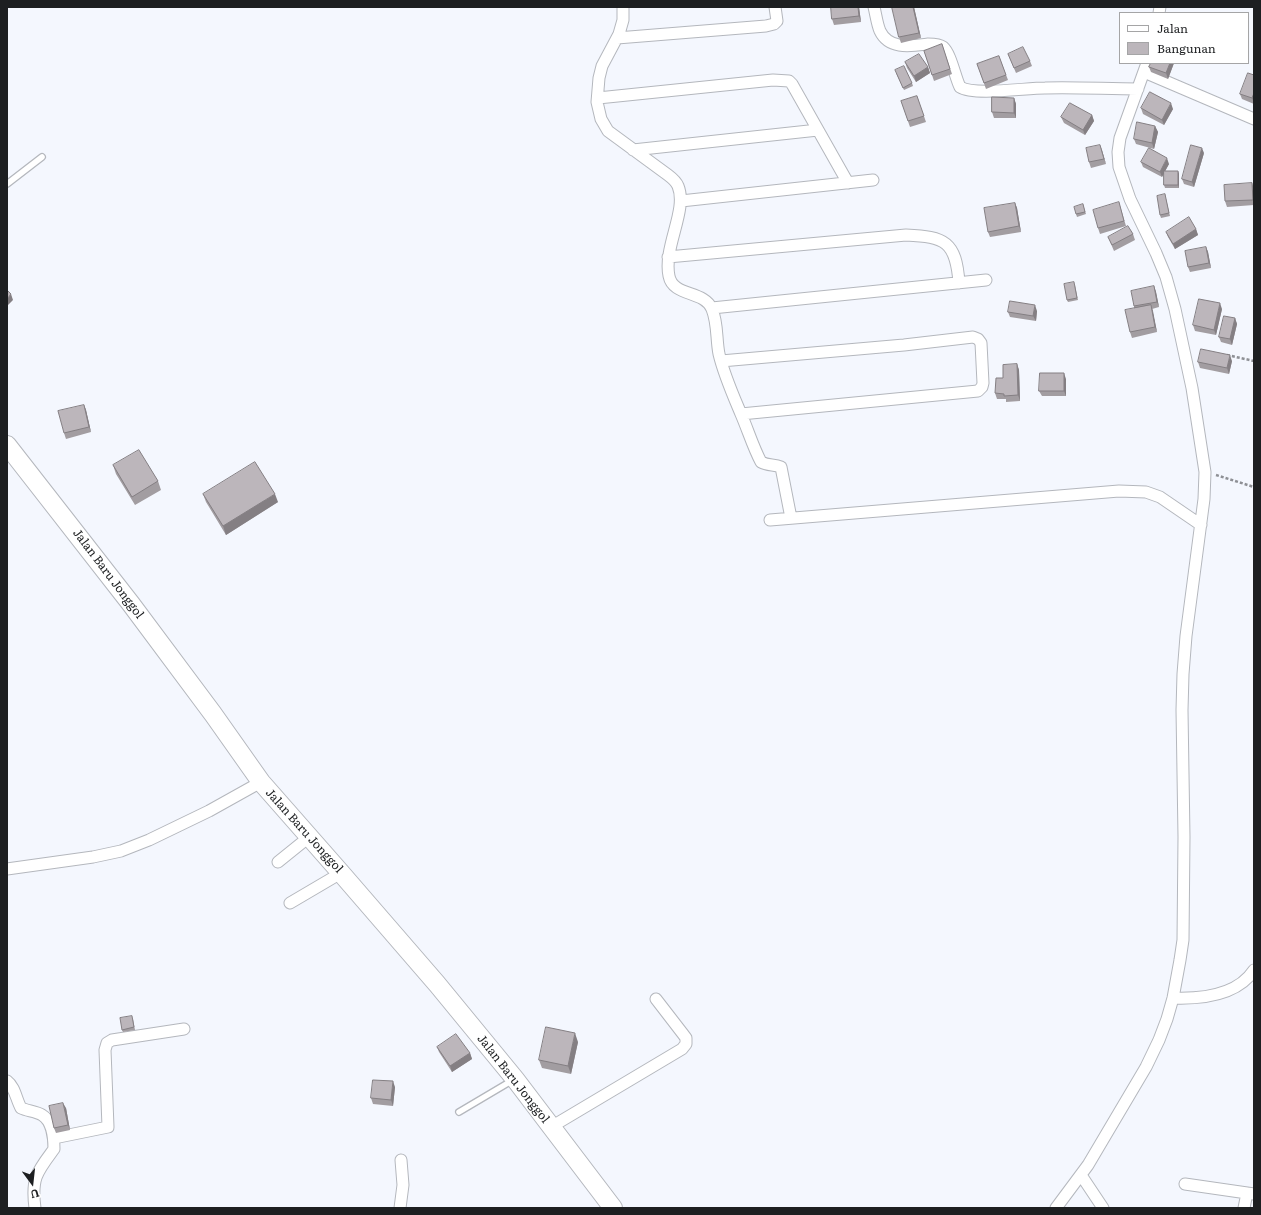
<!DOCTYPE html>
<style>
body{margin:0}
#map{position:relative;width:1261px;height:1215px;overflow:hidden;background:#f4f7fe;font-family:Literata,serif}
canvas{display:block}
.frame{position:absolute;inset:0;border:8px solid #1d1f21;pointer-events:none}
.legend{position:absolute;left:1119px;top:12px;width:130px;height:52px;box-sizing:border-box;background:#fff;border:1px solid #a5a5a6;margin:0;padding:5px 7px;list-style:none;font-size:12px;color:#1d1f21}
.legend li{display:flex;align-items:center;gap:8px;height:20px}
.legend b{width:20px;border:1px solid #a5a5a6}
.north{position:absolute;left:12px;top:1163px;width:40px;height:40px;-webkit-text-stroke:3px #fff;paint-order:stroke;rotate:165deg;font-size:11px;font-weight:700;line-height:16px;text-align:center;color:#1d1f21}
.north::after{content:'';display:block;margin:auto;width:14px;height:18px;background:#1d1f21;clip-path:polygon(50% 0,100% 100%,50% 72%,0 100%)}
</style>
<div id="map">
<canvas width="1261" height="1215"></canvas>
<div class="frame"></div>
<ul class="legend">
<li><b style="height:5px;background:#fff"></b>Jalan</li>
<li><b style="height:11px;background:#bcb6bb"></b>Bangunan</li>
</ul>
<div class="north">U</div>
</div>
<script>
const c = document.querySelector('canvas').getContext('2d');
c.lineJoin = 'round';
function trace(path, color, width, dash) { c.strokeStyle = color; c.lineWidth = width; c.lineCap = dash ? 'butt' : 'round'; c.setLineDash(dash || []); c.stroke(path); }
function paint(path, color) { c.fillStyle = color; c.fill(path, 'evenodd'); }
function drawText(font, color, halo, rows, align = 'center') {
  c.font = font + ' Literata,serif'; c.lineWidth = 3; c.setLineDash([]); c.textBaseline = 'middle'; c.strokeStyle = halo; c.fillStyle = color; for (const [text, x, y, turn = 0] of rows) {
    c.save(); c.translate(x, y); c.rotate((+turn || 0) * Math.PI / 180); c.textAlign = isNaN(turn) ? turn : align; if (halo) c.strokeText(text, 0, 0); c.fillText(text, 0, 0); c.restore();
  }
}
const lane = new Path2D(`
 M7 184 42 157
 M459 1112 513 1080`);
const street = new Path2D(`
 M623 7V20L619 34 602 66 599 78 597 102 601 119 608 131 668 175C672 178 676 181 678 186 688 210 663 247 669 276 673 297 704 290 712 309 718 324 716 339 719 354 724 375 733 395 741 414 748 430 753 447 761 462 768 466 774 464 781 467L791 518
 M874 7C876 15 877 24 880 31 889 50 911 46 928 44 932 44 939 44 943 47 951 54 955 77 960 87 974 96 1025 88 1045 88 1076 87 1107 89 1138 89
 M1159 13 1160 7
 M617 38 766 26 774 24 777 21 775 7
 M1144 72 1254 119
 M598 98 773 80 789 81 792 84 848 183
 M633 150 818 130
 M681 201 873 180
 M668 257 906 235C945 237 956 241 959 283
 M712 308 986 280
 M721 361 904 345 973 337 978 339 981 343 983 383 982 387 978 391 741 414
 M770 520 1119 491 1146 492 1160 497 1201 525
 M278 862 309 837
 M7 869 93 857 121 851 149 840 209 811 261 782
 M290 903 341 873
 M1173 998C1201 999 1237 996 1254 970
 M7 1081C15 1087 16 1099 21 1108 27 1111 36 1111 42 1115 52 1121 54 1138 54 1149 37 1172 31 1178 35 1208
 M551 1127 682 1049 686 1044V1038L683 1034 656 999
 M54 1138 108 1127 105 1050 107 1043 112 1040 184 1029
 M1081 1175 1103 1208
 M1185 1184 1254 1194
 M400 1208 403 1185 401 1160
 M1056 1208 1088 1165 1146 1067 1159 1040 1167 1019 1173 998 1180 960 1183 940 1184 837 1182 710 1183 674 1186 636 1204 499 1205 472 1192 388 1175 309 1166 277 1156 253 1130 199 1119 167 1118 152 1120 138 1147 63
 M1244 1208 1247 1193`);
const primary = new Path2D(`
 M7 445 131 604 213 714 261 782 341 873 437 984 515 1079 613 1208`);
trace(lane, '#b4b7bd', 8);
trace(street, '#b4b7bd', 13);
trace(primary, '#b4b7bd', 20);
trace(new Path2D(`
 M1227 355 1254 361
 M1216 475 1254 487`), '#8e9095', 2.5, [3, 2]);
trace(lane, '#fff', 5.5);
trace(street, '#fff', 11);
trace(primary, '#fff', 18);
paint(new Path2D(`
 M831 7H859L861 22 834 25 832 19Z
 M892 7H914L921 38 901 43 899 37Z
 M942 44 952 74 934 81 924 51Z
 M1008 54 1030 61 1032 66 1016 73Z
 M999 56 1008 80 986 89 977 64Z
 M905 62 928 67 930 73 916 82 907 68Z
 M1151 63H1174L1168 79 1151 72 1149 67Z
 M896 73 912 83 913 86 904 90Z
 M1254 75V104L1242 99 1240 94Z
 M917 96 926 122 910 127 901 101Z
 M1014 98 1016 104V118H994L992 112Z
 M1141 108 1173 109 1164 125 1143 114Z
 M1092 115 1094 121 1085 135 1064 123 1061 117Z
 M1155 126 1158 132 1154 149 1136 144 1134 139Z
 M1100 145 1106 164 1091 168 1089 162Z
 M1204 153 1194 187 1184 184 1182 179Z
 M1141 162 1169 164 1165 171H1178L1179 174V188H1165L1164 185V173L1162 177 1143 167Z
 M1254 189V205L1227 207 1225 201Z
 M1165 194 1170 216 1161 218 1160 215Z
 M1119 202 1126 226 1100 234 1098 228Z
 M1015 203 1017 208 1021 232 990 237 988 232Z
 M1083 204 1086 214 1077 217 1076 214Z
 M1196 229 1198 235 1175 249 1168 237 1166 232Z
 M1133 234 1135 240 1114 251 1108 237Z
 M1206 247 1208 252 1211 268 1190 272 1188 267Z
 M1075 285 1078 300 1068 302 1067 300Z
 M1154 286 1156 292 1159 307 1152 309 1157 332 1132 338 1130 332 1134 309V306Z
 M1222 309 1216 335 1195 331 1193 325Z
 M1037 311 1036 321 1010 317 1008 312Z
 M1235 318 1237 324 1232 345 1221 342 1219 337Z
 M1232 361 1229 374 1200 368 1198 362Z
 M1017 364 1019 370 1020 401 1006 402V399H997L995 393 1003 378Z
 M1066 379V396H1042L1039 391Z
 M84 405 86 410 91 432 66 439 64 433Z
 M113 465 158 481 161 490 135 505 116 474Z
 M203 494 278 502 226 535 206 502Z
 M133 1019 135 1030 123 1032 122 1030Z
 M578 1042 571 1074 542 1068 539 1060Z
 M437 1047 470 1053 472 1059 452 1072 439 1052Z
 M395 1087 393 1106 373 1104 371 1098Z
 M66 1108 70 1130 56 1133 54 1128Z`), '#a29da1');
paint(new Path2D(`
 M858 7H859L861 22 859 16Z
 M913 7H914L921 38 919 33Z
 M1170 63H1174L1168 79 1166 73Z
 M928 67 930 73 916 82 914 76Z
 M1254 93V103L1252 98Z
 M1014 98 1016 104V118L1014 113Z
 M1171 103 1173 109 1164 125 1162 120Z
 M1092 115 1094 121 1085 135 1083 130Z
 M1155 126 1158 132 1154 149 1152 143Z
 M1100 145 1102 150 1106 164 1104 159Z
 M1202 148 1204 153 1194 187 1192 182Z
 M1167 158 1169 164 1162 177 1160 172Z
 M1178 171 1179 174V188L1178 185Z
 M1252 183 1254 189V203L1253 200Z
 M1015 203 1017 208 1021 232 1019 226Z
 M1196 229 1198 235 1175 249 1173 244Z
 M1206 247 1208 252 1211 268 1209 263Z
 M1154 286 1156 292 1159 307 1157 302Z
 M11 294 13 300 7 306V299Z
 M1220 303 1222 309 1216 335 1214 330Z
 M1035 305 1037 311 1036 321 1033 316Z
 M1151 305 1153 311 1157 332 1155 327Z
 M1235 318 1237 324 1232 345 1230 339Z
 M1230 355 1232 361 1229 374 1227 368Z
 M1017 364 1019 370 1020 401 1018 395Z
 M1064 373 1066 379V396L1064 391Z
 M84 405 86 410 91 432 89 427Z
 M275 494 278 502 226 535 223 526Z
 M575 1033 578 1042 571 1074 568 1066Z
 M470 1053 472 1059 452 1072 450 1066Z
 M393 1081 395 1087 393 1106 391 1100Z
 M63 1103 66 1108 70 1130 68 1125Z`), '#847f83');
const building = new Path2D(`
 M831 7H858L859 16 832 19Z
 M892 7H913L919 33 899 37Z
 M942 44 950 69 932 75 924 51Z
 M1023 47 1030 61 1014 68 1008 54Z
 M919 54 928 67 914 76 905 62Z
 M999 56 1006 75 984 83 977 64Z
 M1151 63H1170L1166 73 1149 67Z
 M904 66 912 83 903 88 895 70Z
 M1248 73 1254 75V93L1252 98 1240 94Z
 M1150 92 1171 103 1162 120 1141 108Z
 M917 96 924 116 908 121 901 101Z
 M992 97 1014 98V113L992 112Z
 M1070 103 1092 115 1083 130 1061 117Z
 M1137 122 1155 126 1152 143 1134 139Z
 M1100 145 1104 159 1089 162 1086 148Z
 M1191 145 1202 148 1192 182 1182 179Z
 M1149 148 1167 158 1160 172 1141 162Z
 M1164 171H1178V185H1164Z
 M1252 183 1253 200 1225 201 1224 185Z
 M1165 194 1169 213 1160 215 1157 196Z
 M1119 202 1124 221 1098 228 1093 210Z
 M1015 203 1019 226 988 232 984 208Z
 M1083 204 1085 212 1076 214 1074 207Z
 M1189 217 1196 229 1173 244 1166 232Z
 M1128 226 1133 234 1112 245 1108 237Z
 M1206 247 1209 263 1188 267 1185 251Z
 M1074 282 1077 298 1067 300 1064 284Z
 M1154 286 1157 302 1134 306 1131 291Z
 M7 290 11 294 7 299Z
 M1199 299 1220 303 1214 330 1193 325Z
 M1010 301 1035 305 1033 316 1008 312Z
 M1151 305 1155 327 1130 332 1125 310Z
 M1224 316 1235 318 1230 339 1219 337Z
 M1201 349 1230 355 1227 368 1198 362Z
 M1017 364 1018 395 1004 396V394L995 393 996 378H1003V365Z
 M1040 373H1064V391H1039Z
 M84 405 89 427 64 433 58 411Z
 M139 450 158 481 132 497 113 465Z
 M255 462 275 494 223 526 203 494Z
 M132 1016 134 1027 122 1030 120 1018Z
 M546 1027 575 1033 568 1066 539 1060Z
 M456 1034 470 1053 450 1066 437 1047Z
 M373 1080 393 1081 391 1100 371 1098Z
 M63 1103 68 1125 54 1128 49 1106Z`);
paint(building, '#bcb6bb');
trace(building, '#847f83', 1);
drawText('12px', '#1d1f21', '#fff', [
 ["Jalan Baru Jonggol",108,574,53],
 ["Jalan Baru Jonggol",304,831,48],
 ["Jalan Baru Jonggol",513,1079,52]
]);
</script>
